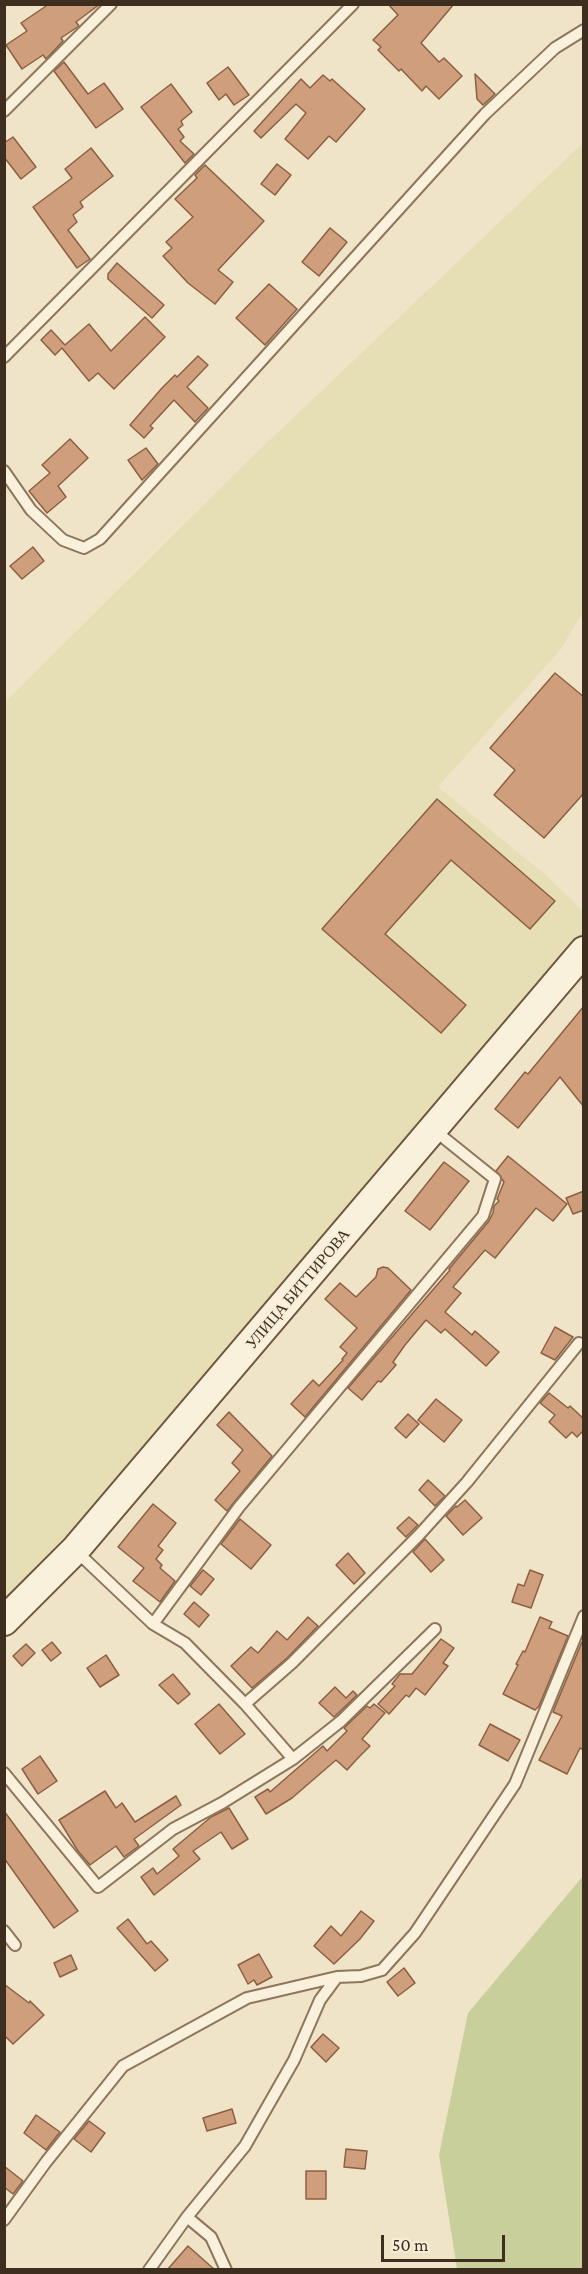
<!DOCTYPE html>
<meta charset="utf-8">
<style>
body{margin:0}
#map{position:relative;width:588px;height:2274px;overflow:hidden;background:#f0e4c8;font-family:"Crimson Pro",serif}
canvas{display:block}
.frame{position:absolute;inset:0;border:6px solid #3d2e20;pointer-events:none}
.scale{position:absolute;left:381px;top:2235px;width:124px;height:27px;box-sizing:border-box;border:3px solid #3d2e20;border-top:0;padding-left:8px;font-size:18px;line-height:21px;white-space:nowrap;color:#3d2e20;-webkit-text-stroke:4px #f7eed8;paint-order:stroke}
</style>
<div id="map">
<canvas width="588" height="2274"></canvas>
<div class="frame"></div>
<div class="scale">50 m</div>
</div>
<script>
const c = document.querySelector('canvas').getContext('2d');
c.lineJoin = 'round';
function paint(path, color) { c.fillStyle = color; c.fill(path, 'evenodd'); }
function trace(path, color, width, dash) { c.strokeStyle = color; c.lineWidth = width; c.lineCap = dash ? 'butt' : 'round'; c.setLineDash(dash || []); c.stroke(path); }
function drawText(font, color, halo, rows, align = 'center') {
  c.font = font + ' "Crimson Pro",serif'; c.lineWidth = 4.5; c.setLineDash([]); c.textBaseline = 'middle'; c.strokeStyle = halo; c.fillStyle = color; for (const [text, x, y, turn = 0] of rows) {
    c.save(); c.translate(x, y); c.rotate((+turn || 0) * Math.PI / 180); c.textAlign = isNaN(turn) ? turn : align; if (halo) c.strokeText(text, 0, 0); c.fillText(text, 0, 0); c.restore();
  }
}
paint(new Path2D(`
 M583 143V612L561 649 438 787 548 877 583 911V951L5 1621V702L255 454Z`), '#e6deb5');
paint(new Path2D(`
 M583 1876V2269H457L439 2155 468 2013Z`), '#c9cf9b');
const building = new Path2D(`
 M49 4H100L76 22 79 26 61 38 63 41 46 59 43 55 22 69 6 45 27 31 21 23Z
 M388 4H454L421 43 439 62 444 58 462 76 439 99 426 86 422 91 401 69 399 71 378 50 381 47 373 40 398 15Z
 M64 62 88 94 104 83 123 109 96 128 54 71Z
 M228 67 249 95 234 105 226 94 219 100 207 83Z
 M475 74 495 94 483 105 477 99Z
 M323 75 330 81 332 79 365 109 336 142 329 136 308 159 285 139 306 113 296 104 261 138 254 131 301 79 310 88Z
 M171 84 192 112 181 121 183 125 178 129 184 137 180 141 194 154 185 163 141 107Z
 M13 137 36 167 21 179 4 157V143Z
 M91 148 113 176 80 202 83 207 73 215 77 222 68 230 90 259 77 268 33 207 72 178 65 169Z
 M277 164 291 175 275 195 261 184Z
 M205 165 264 221 218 270 233 282 215 304 188 283 163 256 172 248 166 242 193 217 175 199 197 178 195 175Z
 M330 228 347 242 319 276 302 262Z
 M117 263 164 305 152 318 108 279V274Z
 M269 284 297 309 265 345 236 318Z
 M145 317 165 337 114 389 98 373 89 381 62 348 55 355 41 340 51 330 65 345 89 324 111 351Z
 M198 356 208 365 187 387 208 408 195 422 174 400 150 426 153 428 144 438 130 425 162 388 175 375 177 377Z
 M70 439 88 458 58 486 66 497 47 513 29 491 50 473 42 465Z
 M146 448 158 464 142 480 128 460Z
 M33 547 44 561 22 579 10 566Z
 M555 673 584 697V793L544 838 494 795 515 770 490 748Z
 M437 799 555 901 530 929 451 860 385 934 466 1005 441 1033 322 929Z
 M584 1006V1107L560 1077 518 1128 495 1109 525 1072 528 1074Z
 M508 1156 567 1204 553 1221 536 1208 495 1258 485 1250 453 1287 461 1293 445 1312 472 1335 475 1331 499 1352 486 1366 445 1329 441 1333 426 1320 405 1345 393 1362 396 1365 381 1382 378 1381 362 1400 348 1388 450 1270 449 1269 489 1221 493 1213 494 1206 499 1201 497 1199 504 1182 496 1171Z
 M444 1162 469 1181 430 1230 405 1211Z
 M584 1191V1210L573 1214 566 1198Z
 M383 1267 388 1268 411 1290 305 1417 291 1404 313 1380 319 1386 343 1360 342 1359 347 1353 340 1347 357 1328 325 1299 340 1283 356 1297 376 1277 378 1269Z
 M555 1327 573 1337 555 1360 541 1353Z
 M549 1393 568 1408 570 1406 584 1419V1430L577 1437 572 1432 566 1438 549 1422 555 1415 540 1403Z
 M436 1399 462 1420 444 1442 418 1420Z
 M229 1412 272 1456 227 1511 215 1500 240 1471 232 1463 243 1450 217 1425Z
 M408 1414 419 1424 406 1438 395 1428Z
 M428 1480 445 1496 435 1506 419 1490Z
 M465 1500 482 1518 463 1535 446 1516 456 1506 457 1507Z
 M153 1504 176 1523 158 1546 163 1550 156 1559 162 1565 160 1568 175 1581 160 1602 133 1581 144 1568 118 1547Z
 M409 1517 418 1525 406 1537 397 1528Z
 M240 1519 271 1545 251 1569 221 1544Z
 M425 1539 444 1560 431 1572 413 1552Z
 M348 1553 365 1573 354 1584 336 1565Z
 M203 1570 214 1579 201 1595 190 1586Z
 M530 1570 543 1575 531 1608 512 1602 518 1584 524 1586Z
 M194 1602 209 1615 199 1627 184 1614Z
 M308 1617 318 1626 287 1658 252 1688 231 1666 251 1647 258 1653 277 1631 287 1640Z
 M540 1617 552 1622 549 1628 568 1636 539 1706 535 1710 503 1694 518 1665 516 1664 523 1651 525 1652Z
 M441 1639 454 1648 443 1663 448 1666 425 1695 416 1688 409 1697 406 1695 389 1714 378 1704 395 1686 392 1684 400 1674H412Z
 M52 1642 61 1653 51 1661 42 1650Z
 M582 1642 584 1643V1750L580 1748 567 1774 539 1760 562 1716 553 1712Z
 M26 1644 35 1653 22 1666 13 1656Z
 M106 1655 119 1675 100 1687 87 1668Z
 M173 1674 190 1694 178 1704 159 1685Z
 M335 1687 346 1698 353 1691 357 1695 334 1717 319 1703Z
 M219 1704 245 1734 220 1754 195 1724Z
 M374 1704 385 1713 362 1739 370 1746 357 1759 347 1770 336 1760 292 1798 266 1814 255 1797 268 1789 270 1792 323 1746 327 1751 347 1731 344 1728 367 1706 370 1708Z
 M490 1724 520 1740 508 1761 479 1745Z
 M40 1756 57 1781 38 1794 22 1769Z
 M105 1791 116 1808 122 1803 135 1822 176 1796 181 1805 134 1839 139 1846 124 1857 116 1846 90 1865 78 1851 59 1820Z
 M229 1808 248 1839 232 1849 221 1832 193 1851 200 1859 154 1895 141 1877 153 1868 157 1874 179 1856 173 1849 211 1817Z
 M4 1811 78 1911 54 1928 4 1858Z
 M361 1911 374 1921 360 1939 334 1964 314 1946 331 1926 341 1936Z
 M128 1919 147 1944 151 1941 168 1960 155 1971 117 1928Z
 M259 1954 272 1977 257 1985 254 1980 248 1984 238 1965Z
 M71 1955 77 1969 60 1977 54 1963Z
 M404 1968 415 1983 398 1996 387 1982Z
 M4 1984 29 2003 30 2001 44 2015 13 2044 4 2035Z
 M323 2034 339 2048 326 2062 311 2047Z
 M232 2109 236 2123 207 2131 203 2118Z
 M36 2115 60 2132 46 2150 24 2133Z
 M89 2121 105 2133 91 2152 74 2139Z
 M346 2149 367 2151 365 2169 344 2167Z
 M4 2166 23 2181 13 2194 4 2187Z
 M306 2171H326V2199H306Z
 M188 2246 215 2270H167Z`);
paint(building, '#cf9f7d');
trace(building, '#8d5f41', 1.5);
const lane = new Path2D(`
 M4 111 111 4
 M4 357 353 4
 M4 471 31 510 63 540 84 548 100 539 485 114 555 48 584 30
 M75 1550 153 1624 185 1643 245 1704 293 1759
 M153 1624 239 1507 483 1216 495 1179 434 1130
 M245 1704 292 1663 419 1535 467 1482 579 1343
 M4 1773 98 1887 173 1829 222 1803 293 1759 341 1721 435 1629
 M4 1931 15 1945
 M187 2217 211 2237 226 2270
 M4 2220 46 2162 123 2066 247 1998 337 1977
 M149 2270 187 2217 245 2146 294 2060 320 2000 337 1977 361 1976 382 1970 415 1933 515 1784 584 1616`);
const secondary = new Path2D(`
 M4 1621 75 1550 584 951`);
trace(lane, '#8d765c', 14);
trace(secondary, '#6f573f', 32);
trace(lane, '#faf1dc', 10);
trace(secondary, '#faf1dc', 28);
drawText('16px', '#3d2e20', '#f7eed8', [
 ["УЛИЦА БИТТИРОВА",298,1289,-50]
]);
</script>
